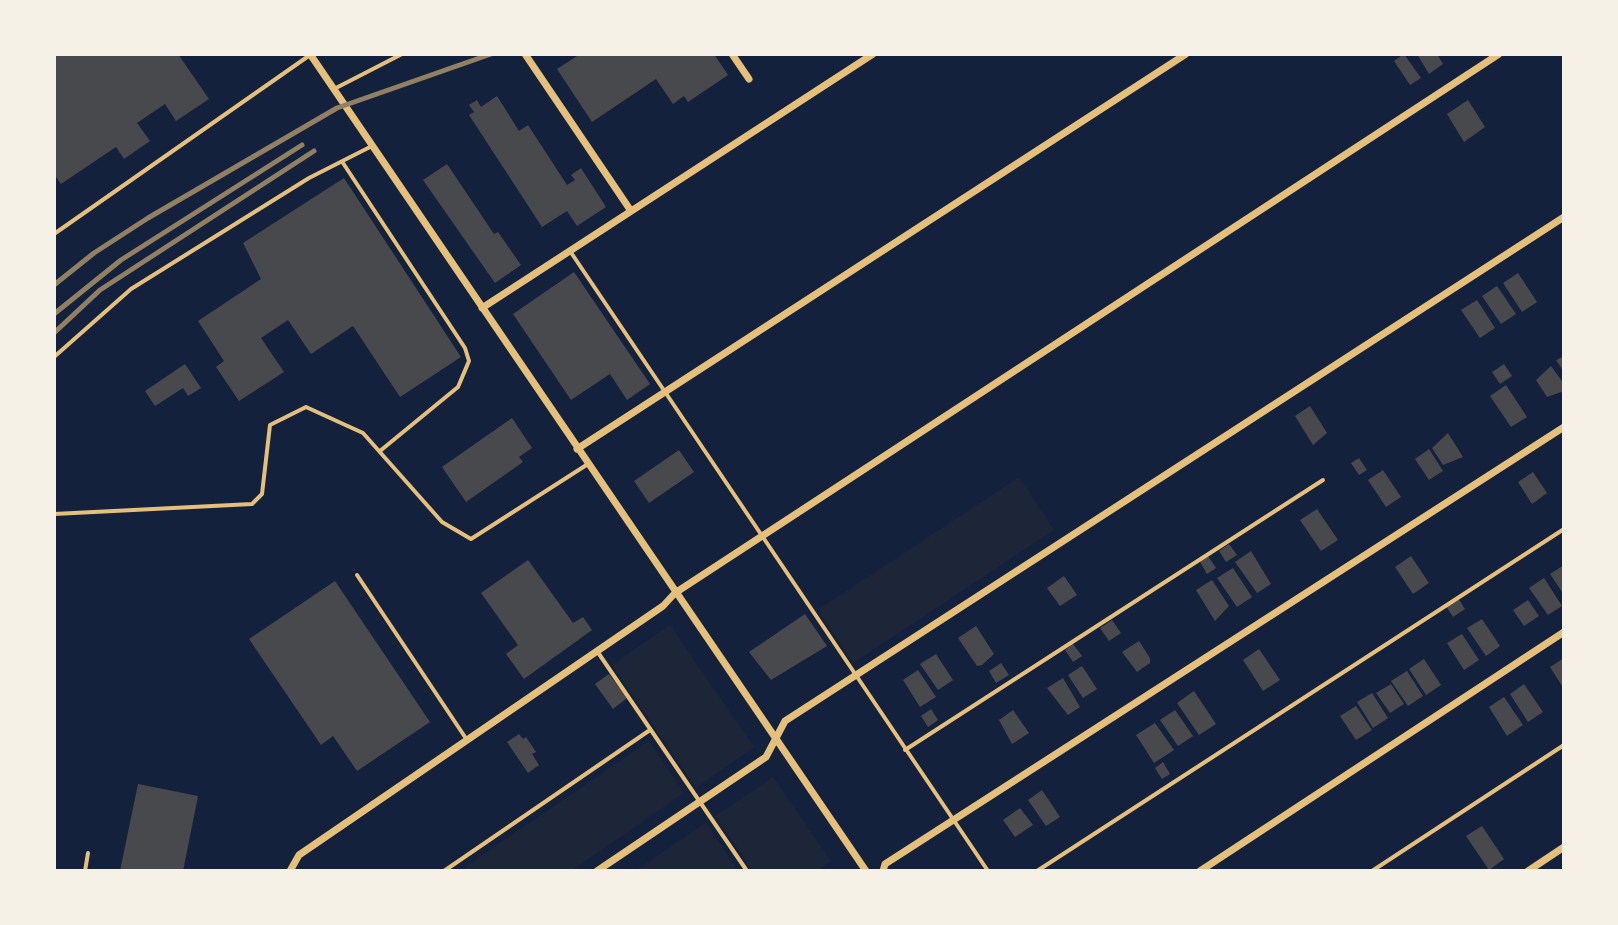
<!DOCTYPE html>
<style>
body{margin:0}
#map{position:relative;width:1618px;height:925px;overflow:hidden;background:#14213d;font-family:Overpass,sans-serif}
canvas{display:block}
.frame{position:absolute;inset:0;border:56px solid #f6f1e7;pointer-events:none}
</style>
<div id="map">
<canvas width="1618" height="925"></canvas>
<div class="frame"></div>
</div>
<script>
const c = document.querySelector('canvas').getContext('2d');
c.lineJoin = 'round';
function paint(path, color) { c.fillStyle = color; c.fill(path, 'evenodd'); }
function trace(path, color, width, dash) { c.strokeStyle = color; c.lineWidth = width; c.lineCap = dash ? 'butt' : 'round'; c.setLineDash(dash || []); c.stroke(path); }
paint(new Path2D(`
 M1019 477 1054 530 853 663 818 610Z
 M670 625 754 747 696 788 612 665Z
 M649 741 684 793 571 871H467L465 867Z
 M773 777 831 861 817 871H753L715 816Z
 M706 823 738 871H635Z`), '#1d2539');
paint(new Path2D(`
 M54 54H178L209 99 176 121 165 104 137 123 150 141 124 159 116 147 61 184 54 174Z
 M580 54H714L728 75 688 102 684 96 673 104 656 79 592 122 557 69Z
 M1404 54 1421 78 1410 85 1394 61Z
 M1417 54H1437L1443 64 1429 74Z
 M497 96 519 131 528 125 567 185 575 180 571 175 581 168 606 207 577 226 567 211 542 227 469 115 474 112 469 105 477 100 481 107Z
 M1468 100 1485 127 1464 142 1447 114Z
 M447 164 494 234 498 232 521 265 495 283 423 180Z
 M344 178 461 357 400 397 353 326 311 354 288 320 261 338 284 372 239 401 216 367 224 361 198 321 261 279 243 243Z
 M574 272 650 384 627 400 610 374 571 400 513 314Z
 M1518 273 1537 302 1522 312 1503 283Z
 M1497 286 1516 314 1501 324 1482 296Z
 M1477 300 1495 328 1480 338 1461 310Z
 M1564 356V372L1556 360Z
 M185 364 201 388 188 396 183 388 155 406 145 391Z
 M1504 364 1512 376 1500 384 1492 372Z
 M1551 366 1564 384V391L1547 397 1536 380Z
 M1506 385 1527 417 1511 427 1490 396Z
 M1310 406 1327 433 1313 445 1295 416Z
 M512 418 532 448 519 457 523 462 466 502 442 467Z
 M1448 433 1463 457 1443 465 1432 448Z
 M1429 449 1443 471 1429 480 1415 459Z
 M679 450 694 472 649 503 634 481Z
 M1359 458 1367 470 1359 475 1351 463Z
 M1383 470 1401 497 1386 507 1368 480Z
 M1533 472 1547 493 1532 504 1518 482Z
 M1317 509 1338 540 1321 551 1300 520Z
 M1229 544 1237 555 1226 562 1219 551Z
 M1251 551 1271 584 1257 593 1235 562Z
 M1208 556 1216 568 1207 574 1200 562Z
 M1411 556 1429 583 1413 594 1395 567Z
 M528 560 573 623 583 617 592 630 524 679 506 654 518 645 481 593Z
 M1564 565V595L1550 574Z
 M1233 568 1252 597 1237 607 1217 578Z
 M1064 576 1077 595 1060 606 1047 588Z
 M1544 578 1562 606 1548 615 1529 588Z
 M1212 580 1229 606 1215 621 1196 590Z
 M335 581 430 722 357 771 333 736 321 745 249 639Z
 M1458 598 1465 609 1453 617 1446 606Z
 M1528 600 1539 616 1524 626 1513 610Z
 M805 614 827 646 771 680 749 652Z
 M1482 619 1500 646 1486 656 1467 628Z
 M1112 620 1121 633 1109 641 1100 628Z
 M976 626 994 654 982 665 977 666 958 638Z
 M1462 634 1479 660 1464 670 1447 643Z
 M1139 641 1150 658V663L1137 672 1122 652Z
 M1073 644 1082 656 1073 662 1065 650Z
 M1259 649 1280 680 1263 691 1243 660Z
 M936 654 953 680 938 690 920 664Z
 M1564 658V689L1550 667Z
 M1424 659 1441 685 1426 695 1409 669Z
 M1001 663 1009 675 996 683 989 671Z
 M1082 666 1097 689 1083 698 1068 675Z
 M918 670 936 697 920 707 903 680Z
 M1407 671 1423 696 1408 706 1391 681Z
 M609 674 627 698 613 709 595 684Z
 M1063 678 1080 707 1068 715 1047 688Z
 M1391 684 1404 704 1390 713 1376 693Z
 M1524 684 1543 712 1528 722 1510 694Z
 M1194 691 1216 724 1199 735 1177 703Z
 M1372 693 1388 718 1373 728 1357 702Z
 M1504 697 1523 725 1507 736 1489 707Z
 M1356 706 1372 730 1356 740 1340 716Z
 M931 709 938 720 928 727 921 716Z
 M1013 710 1029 733 1012 744 999 720Z
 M1175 710 1193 736 1178 746 1160 720Z
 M1155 723 1174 750 1154 763 1136 735Z
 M519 734 523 739 526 737 536 752 532 754 539 765 528 773 507 742Z
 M1163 762 1170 774 1162 779 1155 768Z
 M138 784 198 796 183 871H120Z
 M1042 790 1060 817 1046 826 1028 800Z
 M1020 808 1033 825 1015 837 1003 820Z
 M1482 826 1504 859 1489 870 1466 836Z`), '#48494c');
trace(new Path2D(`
 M334 89 402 54
 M343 163 465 348 469 361 458 387 380 451
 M54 234 310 55
 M570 251 988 871
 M54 357 131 289 309 178 372 146
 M54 514 252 504 262 494 270 425 306 407 363 433 442 522 471 539 588 464
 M357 575 467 740
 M597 651 747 871
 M905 750 1323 480
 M85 871 88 853
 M444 871 650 730
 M1037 871 1564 529
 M1372 871 1564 745`), '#e5c07b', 4);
trace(new Path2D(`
 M310 54 866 871
 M525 54 631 211
 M732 54 749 79
 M482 308 873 54
 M577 449 1186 54
 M290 871 299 855 663 606 675 593 1499 54
 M597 871 766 757 785 721 1564 217
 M883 871 885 864 1564 427
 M1200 871 1564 632
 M1528 871 1564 847`), '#e5c07b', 7);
trace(new Path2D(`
 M54 285 94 253 148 218 337 108 491 54
 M54 314 121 260 302 145
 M54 333 100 290 314 151`), '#918062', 5);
</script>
